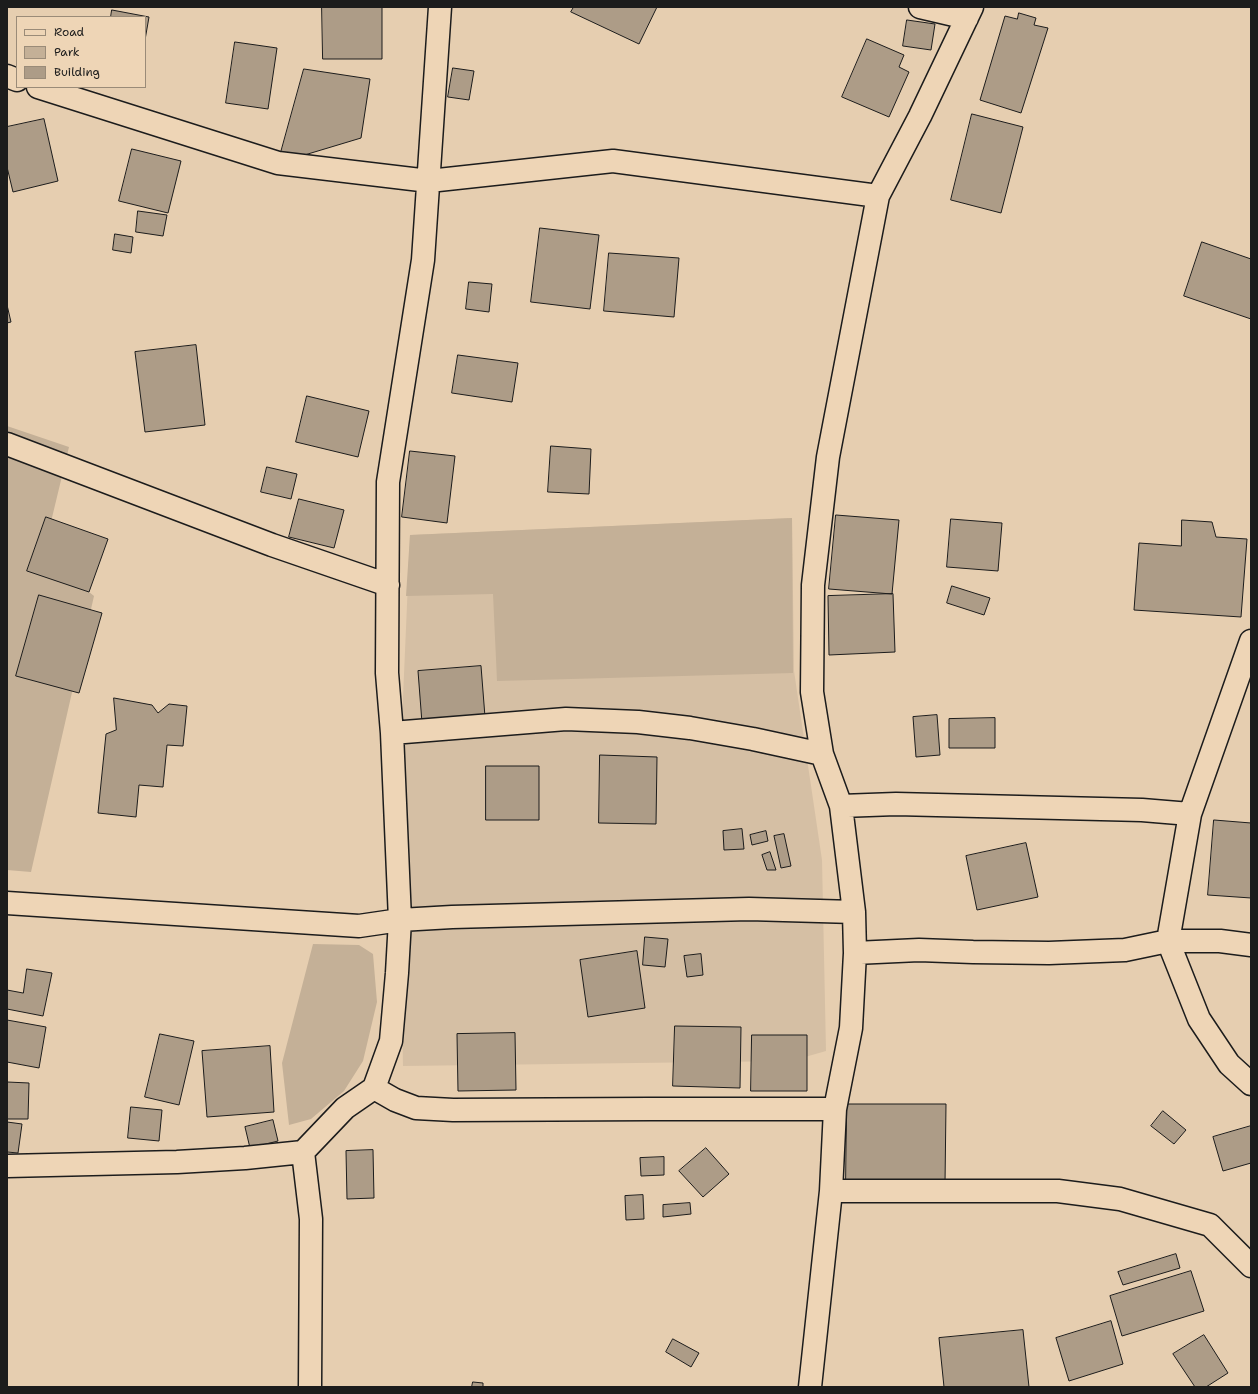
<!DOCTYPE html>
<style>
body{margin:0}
#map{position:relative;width:1258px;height:1394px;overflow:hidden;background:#e6ceb0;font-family:"Shantell Sans",sans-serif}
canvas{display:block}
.frame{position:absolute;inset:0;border:8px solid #1c1c1c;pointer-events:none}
.legend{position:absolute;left:16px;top:16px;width:130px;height:72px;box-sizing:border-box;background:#eed5b6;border:1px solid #9a8b78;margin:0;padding:5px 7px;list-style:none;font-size:12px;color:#1c1c1c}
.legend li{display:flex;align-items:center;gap:8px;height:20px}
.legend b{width:20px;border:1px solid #9a8b78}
</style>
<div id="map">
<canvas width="1258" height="1394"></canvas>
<div class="frame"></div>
<ul class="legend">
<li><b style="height:5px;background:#eed5b6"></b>Road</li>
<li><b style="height:11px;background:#c4b097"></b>Park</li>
<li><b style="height:11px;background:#ad9c87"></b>Building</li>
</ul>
</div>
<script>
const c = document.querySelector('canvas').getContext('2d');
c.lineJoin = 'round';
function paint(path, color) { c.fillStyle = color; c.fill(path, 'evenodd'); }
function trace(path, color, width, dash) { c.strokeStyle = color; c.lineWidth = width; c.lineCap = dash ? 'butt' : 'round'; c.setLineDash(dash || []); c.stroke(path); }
paint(new Path2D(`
 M792 518 794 671 822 860 826 1051 791 1061 403 1066 398 814 410 535Z`), '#d5bfa4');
paint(new Path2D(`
 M7 426 69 447 43 555 94 596 31 872 7 870Z
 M792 518 793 673 497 681 493 594 406 596 410 535Z
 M313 944 359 945 373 954 377 1002 363 1061 344 1091 311 1119 289 1125 282 1063Z`), '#c4b097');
const building = new Path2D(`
 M322 7H382V59H323Z
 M574 7H657L639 44 571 12Z
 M112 10 149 17 145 40V17H111Z
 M1019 13 1036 18 1034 25 1048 28 1021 113 980 100 1005 16 1017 19Z
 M907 20 935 24 931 50 903 46Z
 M867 39 904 55 899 67 909 72 889 117 842 97Z
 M235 42 277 48 268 109 226 103Z
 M453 68 474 71 469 100 448 97Z
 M304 69 370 79 361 138 278 163Z
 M972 114 1023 127 1001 213 951 200Z
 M44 119 58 181 13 192 7 167V127Z
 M132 149 181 161 168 213 119 201Z
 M138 211 167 215 163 236 136 232Z
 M540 228 599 235 590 309 531 302Z
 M115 234 133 237 131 253 113 250Z
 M1202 242 1251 259V319L1184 296Z
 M609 253 679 258 674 317 604 311Z
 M469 282 492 284 489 312 466 309Z
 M7 305 11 322 7 323Z
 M196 345 205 425 145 432 135 352Z
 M458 355 518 363 512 402 452 393Z
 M307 396 369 411 358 457 296 442Z
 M551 446 591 449 589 494 548 492Z
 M410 451 455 456 447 523 402 517Z
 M267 467 297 474 291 499 261 492Z
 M299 499 344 510 334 548 289 537Z
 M836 515 899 520 892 594 829 589Z
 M46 517 108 539 89 592 27 571Z
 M951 519 1002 523 998 571 947 567Z
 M1182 520 1212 522 1216 537 1247 539 1241 617 1134 610 1139 543 1181 546Z
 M952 586 990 598 984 615 947 603Z
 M893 594 895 652 829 655 828 596Z
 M39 595 102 613 79 693 16 676Z
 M481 666 485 717 422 723 418 671Z
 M114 698 152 705 158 713 169 704 187 706 183 746 167 745 163 787 139 785 136 817 98 813 106 734 116 730Z
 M937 715 940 755 916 757 913 717Z
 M995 718V748H949V719Z
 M600 755 657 757 656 824 599 823Z
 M486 766H539V820H486Z
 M1214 820 1251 823V898L1208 895Z
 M742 829 744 849 724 850 723 831Z
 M766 831 768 841 752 845 750 835Z
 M784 834 791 866 781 868 774 836Z
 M1026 843 1038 897 977 910 966 856Z
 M770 852 776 870H767L762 855Z
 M645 937 668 939 665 967 643 965Z
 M637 951 645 1008 588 1017 580 960Z
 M701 954 703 975 687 977 684 956Z
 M27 969 52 973 43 1016 7 1009V990L23 993Z
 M7 1020 46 1027 39 1068 7 1062Z
 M675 1026 741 1027 740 1088 673 1086Z
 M515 1033 516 1090 458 1091 457 1034Z
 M160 1034 194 1041 179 1105 145 1097Z
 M752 1035H807V1091H751Z
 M270 1046 274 1112 207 1117 202 1051Z
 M7 1082 29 1083 28 1119H7Z
 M847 1104H946L945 1184 846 1183Z
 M131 1107 162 1110 159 1141 128 1138Z
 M1163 1111 1186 1130 1174 1144 1151 1126Z
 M273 1120 278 1141 250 1148 245 1127Z
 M7 1122 22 1124 18 1153 7 1152Z
 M1251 1126V1163L1223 1171 1213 1137Z
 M706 1148 729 1174 703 1197 679 1171Z
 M373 1150 374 1198 347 1199 346 1151Z
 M664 1157V1175L641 1176 640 1158Z
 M643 1195 644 1219 626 1220 625 1196Z
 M690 1203 691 1214 663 1217V1205Z
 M1176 1254 1180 1268 1123 1285 1118 1272Z
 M1191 1271 1204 1311 1122 1336 1110 1296Z
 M1111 1321 1123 1364 1069 1381 1056 1338Z
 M1023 1330 1029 1387H944L939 1338Z
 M1204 1335 1228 1373 1206 1387H1195L1173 1354Z
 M673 1339 699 1353 691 1367 666 1352Z
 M473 1382 483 1383V1387H472Z`);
paint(building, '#ad9c87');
trace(building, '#1c1c1c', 1);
const minor = new Path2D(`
 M920 7 967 18
 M7 76 17 80
 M38 87 278 163 429 181 613 161 878 196
 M7 444 272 545 388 585
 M392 733 566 719 638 722 690 728 753 739 822 754
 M841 806 896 804 1142 810 1190 814
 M7 903 359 926 400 920 452 917 749 909 854 912
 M1251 945 1220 941H1168L1199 1019 1229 1064 1251 1084
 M855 953 919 950 973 952 1049 953 1125 950 1168 941 1190 814 1251 641
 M374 1088 395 1100 416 1108 453 1110 650 1109H835
 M303 1152 345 1108 374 1088 391 1041 397 973 400 920 392 733 387 673 388 482 423 260 440 7
 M7 1166 177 1162 245 1158 303 1152 311 1219 310 1387
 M831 1191H1058L1120 1199 1210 1225 1251 1266
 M810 1387 831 1191 835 1109 851 1028 855 953 854 912 841 806 822 754 812 692 813 585 828 457 878 196 920 116 972 7`);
trace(minor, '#1c1c1c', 25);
trace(minor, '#eed5b6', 22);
</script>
